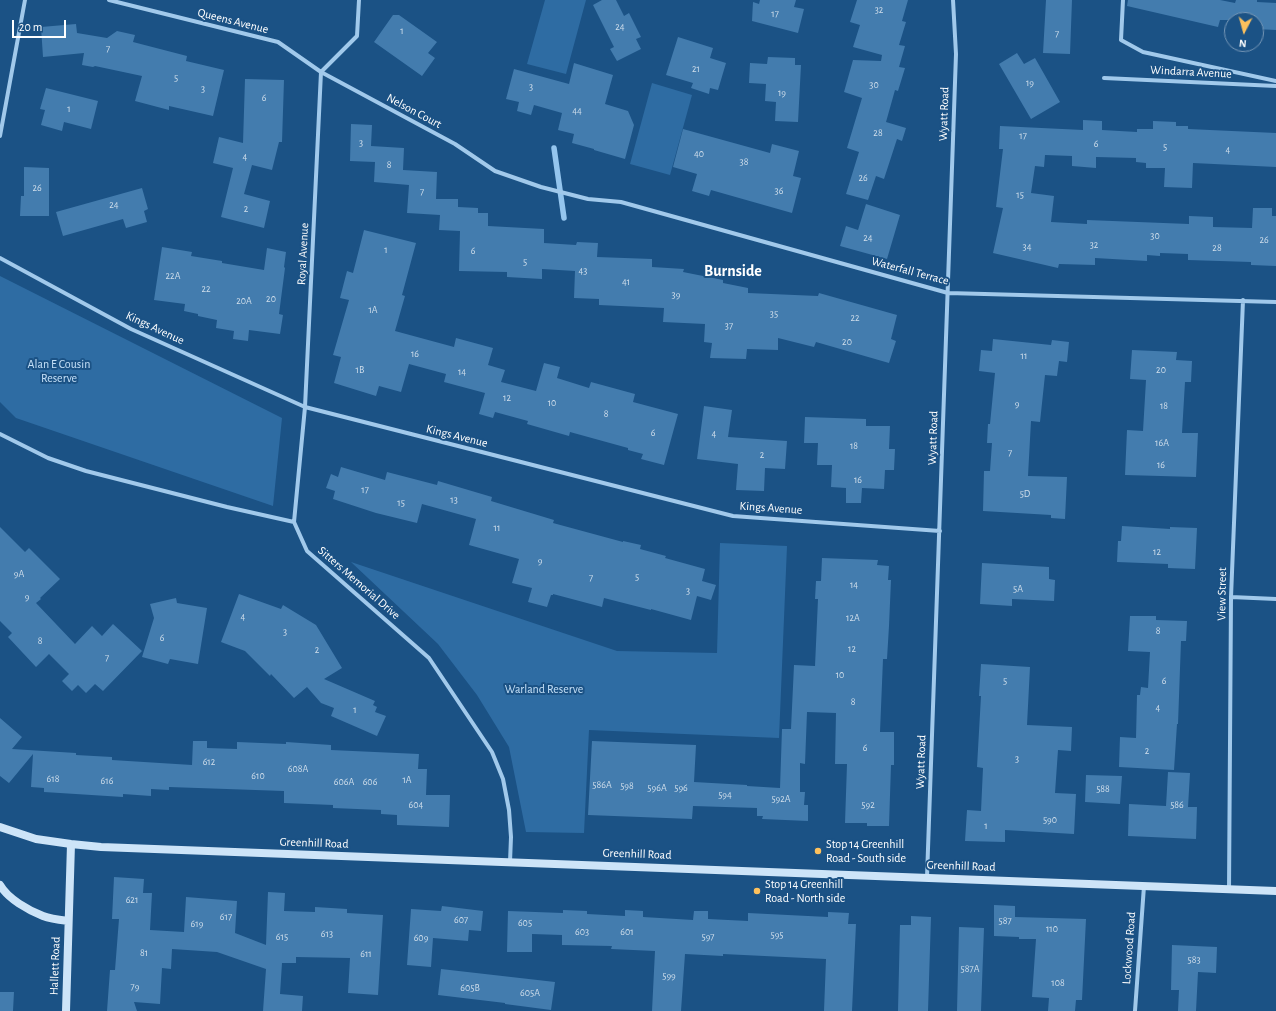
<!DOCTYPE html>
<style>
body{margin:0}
#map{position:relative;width:1276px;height:1011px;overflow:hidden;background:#1b5285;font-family:"Alegreya Sans",sans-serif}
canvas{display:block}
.north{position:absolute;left:1224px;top:12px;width:40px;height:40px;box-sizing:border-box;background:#1b5285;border:1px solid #7697b6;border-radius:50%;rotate:186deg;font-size:11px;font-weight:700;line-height:16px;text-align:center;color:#fff}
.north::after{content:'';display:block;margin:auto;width:14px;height:18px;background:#fdc15d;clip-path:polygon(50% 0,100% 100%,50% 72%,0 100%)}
.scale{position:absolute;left:12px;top:20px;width:54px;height:18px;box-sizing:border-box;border:2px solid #fff;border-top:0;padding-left:5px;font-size:12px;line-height:14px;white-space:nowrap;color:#fff;-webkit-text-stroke:3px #1b5285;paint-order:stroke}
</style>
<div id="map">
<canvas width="1276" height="1011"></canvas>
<div class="north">N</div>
<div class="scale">20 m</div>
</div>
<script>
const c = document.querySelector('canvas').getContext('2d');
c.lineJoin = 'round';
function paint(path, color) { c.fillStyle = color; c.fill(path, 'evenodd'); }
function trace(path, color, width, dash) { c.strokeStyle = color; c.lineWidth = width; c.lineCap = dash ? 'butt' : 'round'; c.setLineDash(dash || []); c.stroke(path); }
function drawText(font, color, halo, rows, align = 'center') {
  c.font = font + ' "Alegreya Sans",sans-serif'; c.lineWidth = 4; c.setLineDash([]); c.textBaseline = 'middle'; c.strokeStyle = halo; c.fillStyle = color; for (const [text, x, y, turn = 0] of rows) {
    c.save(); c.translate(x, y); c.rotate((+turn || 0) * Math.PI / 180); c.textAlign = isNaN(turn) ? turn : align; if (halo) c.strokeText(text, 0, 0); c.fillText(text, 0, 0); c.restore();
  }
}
paint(new Path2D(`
 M545 0H586L566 74 527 64Z
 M652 83 692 95 670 175 630 164Z
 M0 276 282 418 273 506 16 418 0 402Z
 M720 543 787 546 779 738 589 730 584 833 526 832 509 747 477 695 438 644 351 562 617 651 717 653Z`), '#2e6ca3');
trace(new Path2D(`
 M554 148 564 218`), '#94c5ee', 5.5);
paint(new Path2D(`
 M602 0H616L624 16 629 13 641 37 636 39 641 49 617 61 610 49 614 47 593 5Z
 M760 0H796L794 7 804 9 798 33 752 21 753 2 759 4Z
 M857 0H908L902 21 906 22 899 45 905 46 899 67 905 68 898 91 895 90 886 122 906 128 902 141 897 139 884 179 876 176 868 200 846 194 859 152 847 148 862 98 844 92 853 60 881 61 882 55 853 47 860 25 850 22Z
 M1046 0H1072L1070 54 1043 53Z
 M1128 0H1220L1235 3 1236 0H1257V2L1276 3V30L1256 29V20H1220L1218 27 1127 6Z
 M393 15H399L437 42 428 53 435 58 422 76 374 42Z
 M76 24 77 33 107 38 117 31 135 35 133 42 187 56 186 61 224 70 213 116 169 106V110L135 101 142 76 95 66 93 67 82 65 84 53 43 57 41 27Z
 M678 37 713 48 710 58 726 63 718 90 710 88 709 94 691 88 693 83 666 75Z
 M1017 53 1024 64 1035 58 1060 102 1031 119 999 64Z
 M768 57 795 58V65H801L798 122 775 121 776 102 765 101 766 84 749 83 750 63 767 64Z
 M574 63 613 75 605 104 628 111 634 125 625 159 594 150V149L572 143 574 134 558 130 562 113 534 105 531 115 517 111 519 102 506 99 514 69 569 84Z
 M245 79 284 80 282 142H279L272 170 252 165 244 194 270 201 264 228 221 217 233 168 213 163 219 137 243 143Z
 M46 88 98 101 91 129 64 122 62 131 41 125 45 110 40 109Z
 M1083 120 1102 121V130L1137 132V129H1153V121L1176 122V126H1188V129L1276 133V167L1193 163 1192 188 1164 187 1165 168H1146V163L1136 162V158L1096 157V168L1072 166V156L1045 155 1044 167 1035 166 1031 193 1054 196 1051 222 1087 224V220L1189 224V216L1213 217V227L1252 228 1253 208H1272V216H1276V266L1251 265V262L1188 260V254L1160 253V256L1147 255V261L1095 258V265L1059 264 1058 268 993 253 1003 208 996 207 1003 149H999L1000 126 1083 130Z
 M351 124 372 125 371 146 404 148 403 170 437 172 436 199H458V207L478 208V213H488V226L544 229V243L576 245 577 242 598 243 597 257 652 259V267L684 269 683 272 723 280V283L748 288V293L818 296 819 293 897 315 891 339 896 341 889 363 816 342 814 347 778 338V350L747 349 746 359 710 358 712 343 704 342 705 324 663 322 664 308 599 305V299L574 298 575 271 542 269V279L507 277V272L459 271 460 231 439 230 440 215 407 213 409 185 374 182 375 162 350 161Z
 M683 129 770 153 772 144 799 151 793 176 801 178 792 213 711 190 709 196 692 191 697 174 673 167Z
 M24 167 49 168V216H20L21 196H24Z
 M142 188 148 209 144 211 147 222 126 228 123 219 63 236 56 212Z
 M866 204 900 215 887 259 840 246 846 226 858 230Z
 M364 230 416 243 402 295 405 296 395 331 454 347 456 338 493 348 488 365 505 370 501 382 536 391 544 363 560 367 557 378 589 388 591 382 635 394 633 402 678 414 664 465 641 459 643 454 628 450V448L570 432 569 436 527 424 528 421 495 412 493 418 479 414 485 393 444 382 446 374 409 364 401 392 379 386 376 396 334 383 341 357 333 355 349 300 340 298 347 271 353 273Z
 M162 247 192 252 191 256 222 261V263L264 270 267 248 286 252 284 267 285 268 279 314 283 315 280 334 249 330 248 341 233 339 234 331 216 328 217 320 198 316V314L184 311 185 304 154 300Z
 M993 339 1051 345 1052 340 1069 342 1067 362 1059 361 1057 376 1045 375 1040 422 1031 421 1028 476 1067 477 1065 519 1051 518V515L983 511 984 471H990L992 443H987L988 424H990L995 373 979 371 981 350 992 351Z
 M1132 350 1177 352 1176 360 1192 361 1191 382H1185L1182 433H1198L1196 477 1125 475 1127 430 1143 431 1146 380 1130 379Z
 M704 406 732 410 728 437 787 441 785 469 765 468 764 491 736 490 738 464 697 459Z
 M805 417 866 419V426H890L889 449H895L894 470H885L884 489 862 488 861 503H846V488L831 487 832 465H817L818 443H804Z
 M341 467 385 480 387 472 437 485 438 481 492 497 491 501 554 520 553 523 623 542V541L641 545 640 549 666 556 665 558 705 569 702 581 716 585 711 600 697 596 691 620 651 609V610L604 598 602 607 553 594V595H551L547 607 528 602 532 588 512 583 519 559 469 545 476 519 422 504 417 523 376 513 333 499 335 491 326 488 331 474 338 477Z
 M1122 526 1170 529V527L1197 528 1195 569 1168 568V564L1117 562 1118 541H1121Z
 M0 527 25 552 29 548 60 579 40 598 41 599 36 603 75 644 92 626 102 636 113 624 142 651 103 691 95 684 86 693 78 685 72 691 62 681 69 674 49 654 36 667 8 637 12 633 0 621Z
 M822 558 878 560 877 565 889 566 888 580H891L889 626 887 659H883L880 732H894V765H891L889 826H867V823H845L847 764H835L836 713 807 712 805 764 800 763V792H805L804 805H808V821L762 819 763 816H757V808L693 806 692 819 588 815 592 741 696 745 694 782 747 785V786L780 788 782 729H791L794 665 815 666 818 599H815L816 581H821Z
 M982 563 1049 567V579L1055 580 1054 601 1012 599V606L980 604Z
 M239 594 281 609 283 605 316 625 342 668 324 679 375 701 373 705 377 707 375 712 386 716 377 736 331 716 334 708 321 703 307 687 294 698 271 674 270 676 245 651 221 642Z
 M176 598 177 603 207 608 198 664 170 659 168 664 142 657 154 618 150 604Z
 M1130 616H1156V620L1187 621 1186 641H1181L1178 724H1177L1174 770 1119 767 1120 737 1136 738 1137 695H1140L1141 687 1148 688 1150 652 1128 651Z
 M981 664 1030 667 1027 725 1072 727 1071 751 1058 750 1055 793 1076 794 1074 834 1005 830V842L965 841 967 810 981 811 983 768 977 767 981 696H979Z
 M0 718 22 737 12 749 76 753V755L112 757V760L192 765 193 741H207V748L237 749V742L286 744V742L331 745V750L419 754 418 769H427L426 795H450L449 827 397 825V815L381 814V810L333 808V805L284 803V791L169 787V790L151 789V796L123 794V797L44 792V788L31 787 33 754 9 783 0 776Z
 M1168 772 1190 773 1188 807H1197L1196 839 1128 836 1129 804 1166 806Z
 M1086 775 1122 776 1120 804 1085 802Z
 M114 877 144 879 143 893H152L150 930 184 932 186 897 237 901 235 933 266 945 268 892 285 893 284 911 315 912V907L347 909V913L383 915 378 995 348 993 350 958 296 957V963H282L280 994 303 996 302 1011H263L266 969 217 952 172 949 171 969 162 968 160 1004 134 1002 137 1011H107L110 970H115L119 919H112Z
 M994 905 1015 906V917L1086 919 1082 1000H1076L1075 1011H1048L1049 998 1032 997 1036 939H1019V937L994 936Z
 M442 906 483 911 481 931 469 930 468 941 433 938 431 967 407 965 411 909 441 911Z
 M563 910 587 911V914L625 916V910L643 911V917L693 920 694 911H708V919L748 921V913L828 917V912L849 913 848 924H856L852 1011H824L826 959 723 954V956L685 954 681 1011H652L655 951 611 949 612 946 562 945V935L532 934V952H507L508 911 563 913Z
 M911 916 931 917 928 1011H898L900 925H911Z
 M959 927 984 928 981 1011H957Z
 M1172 945 1217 947 1216 973 1198 972 1196 1011H1178L1179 990H1171Z
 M441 969 555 982 551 1010 505 1004V1003L438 995Z
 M0 992H14L13 1011H0Z`), '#437cae');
trace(new Path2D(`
 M109 0 278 42 321 72 455 144 495 171 541 187 588 199 621 202 948 293 1276 302
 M1123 0 1121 40 1143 52 1276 81
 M1104 78 1276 86
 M0 136 25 0
 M0 258 131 329 305 407 733 516 940 531
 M0 434 48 458 86 471 227 507 294 522 307 551 429 658 492 752 503 779 509 810 511 837 510 862
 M294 522 305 407 321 72 357 36 359 0
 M1231 597 1276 599
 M927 877 956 54 953 0
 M1229 889 1231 597 1243 300
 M1135 1011 1144 886`), '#a1c9eb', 4);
trace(new Path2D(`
 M0 827 36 839 71 844 101 847 1276 891
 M0 885C8 899 28 910 43 916 51 919 60 920 68 921
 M66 1011 71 844`), '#cde4f8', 8);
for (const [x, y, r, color] of [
 [818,851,4,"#fdc15d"],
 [757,891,4,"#fdc15d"]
]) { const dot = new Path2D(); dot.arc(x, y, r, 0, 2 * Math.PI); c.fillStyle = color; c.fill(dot); trace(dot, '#1b5285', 1.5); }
drawText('10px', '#d0deeb', null, [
 ["32",879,10],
 ["17",775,14],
 ["24",620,27],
 ["1",402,31],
 ["7",1057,34],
 ["7",108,49],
 ["21",696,69],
 ["5",176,78],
 ["19",1030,83],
 ["30",874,85],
 ["3",531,87],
 ["3",203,89],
 ["19",782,93],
 ["6",264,98],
 ["1",69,109],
 ["44",577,111],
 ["28",878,133],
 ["17",1023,136],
 ["3",361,143],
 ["6",1096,144],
 ["5",1165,147],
 ["4",1228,150],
 ["40",699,154],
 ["4",245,157],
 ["38",744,162],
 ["8",389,165],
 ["26",863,178],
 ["26",37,188],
 ["36",779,191],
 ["7",422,192],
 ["15",1020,195],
 ["24",114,205],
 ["2",246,209],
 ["30",1155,236],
 ["24",868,238],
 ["26",1264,240],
 ["32",1094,245],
 ["34",1027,247],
 ["28",1217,248],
 ["1",386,250],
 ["6",473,251],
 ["5",525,262],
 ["43",583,271],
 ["22A",173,276],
 ["41",626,282],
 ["22",206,289],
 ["39",676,295],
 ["20",271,299],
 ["20A",244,301],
 ["1A",373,310],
 ["35",774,314],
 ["22",855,318],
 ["37",729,326],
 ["20",847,342],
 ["16",415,354],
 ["11",1024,356],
 ["1B",360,370],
 ["20",1161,370],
 ["14",462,372],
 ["12",507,398],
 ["10",552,403],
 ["9",1017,404],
 ["18",1164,406],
 ["8",606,414],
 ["6",653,433],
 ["4",714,434],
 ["16A",1162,443],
 ["18",854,446],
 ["7",1010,453],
 ["2",762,455],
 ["16",1161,465],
 ["16",858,480],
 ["17",365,490],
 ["5D",1025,494],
 ["13",454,500],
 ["15",401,503],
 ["11",497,528],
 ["12",1157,552],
 ["9",540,561],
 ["9A",19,574],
 ["5",637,577],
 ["7",591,578],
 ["14",854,585],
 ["5A",1018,589],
 ["3",688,591],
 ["9",27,597],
 ["4",243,617],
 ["12A",853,618],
 ["8",1158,631],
 ["3",285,632],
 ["6",162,638],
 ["8",40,641],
 ["12",852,649],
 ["2",317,650],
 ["7",107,658],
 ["10",840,675],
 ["5",1005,681],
 ["6",1164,681],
 ["8",853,702],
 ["4",1158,708],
 ["1",355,710],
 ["6",865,748],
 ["2",1147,751],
 ["3",1017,759],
 ["612",209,762],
 ["608A",298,769],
 ["610",258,776],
 ["618",53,779],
 ["1A",407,780],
 ["616",107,781],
 ["606A",344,782],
 ["606",370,782],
 ["586A",602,785],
 ["598",627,786],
 ["596A",657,788],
 ["596",681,788],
 ["588",1103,789],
 ["594",725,795],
 ["592A",781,799],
 ["604",416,805],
 ["592",868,805],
 ["586",1177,805],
 ["590",1050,820],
 ["1",986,826],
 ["621",132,900],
 ["617",226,917],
 ["607",461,920],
 ["587",1005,921],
 ["605",525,923],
 ["619",197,924],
 ["110",1052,929],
 ["603",582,932],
 ["601",627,932],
 ["613",327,934],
 ["595",777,935],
 ["615",282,937],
 ["597",708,937],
 ["609",421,938],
 ["81",144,953],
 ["611",366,954],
 ["583",1194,960],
 ["587A",970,969],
 ["599",669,976],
 ["108",1058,983],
 ["79",135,987],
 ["605B",470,988],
 ["605A",530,993]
]);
drawText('12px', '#fff', '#1b5285', [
 ["Queens Avenue",233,21,14],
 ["Windarra Avenue",1191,72,3],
 ["Nelson Court",414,111,28],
 ["Wyatt Road",944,114,-88],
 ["Royal Avenue",303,254,-87],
 ["Waterfall Terrace",910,271,15],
 ["Kings Avenue",155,328,25],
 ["Kings Avenue",457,436,14],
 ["Wyatt Road",933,438,-88],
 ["Kings Avenue",771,508,4],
 ["Sitters Memorial Drive",359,583,41],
 ["View Street",1222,594,-89],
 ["Wyatt Road",921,762,-88],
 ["Greenhill Road",314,843,2],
 ["Greenhill Road",637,854,2],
 ["Greenhill Road",961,866,2],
 ["Lockwood Road",1129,948,-86],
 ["Hallett Road",55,966,-88]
]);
drawText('12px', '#c6e1f8', '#1b5285', [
 ["Alan E Cousin",59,364],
 ["Reserve",59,378],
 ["Warland Reserve",544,689]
]);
drawText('12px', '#fff', '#1b5285', [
 ["Stop 14 Greenhill",826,844],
 ["Road - South side",826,858],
 ["Stop 14 Greenhill",765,884],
 ["Road - North side",765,898]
], 'left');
drawText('bold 16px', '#fff', '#1b5285', [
 ["Burnside",733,271]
]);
</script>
